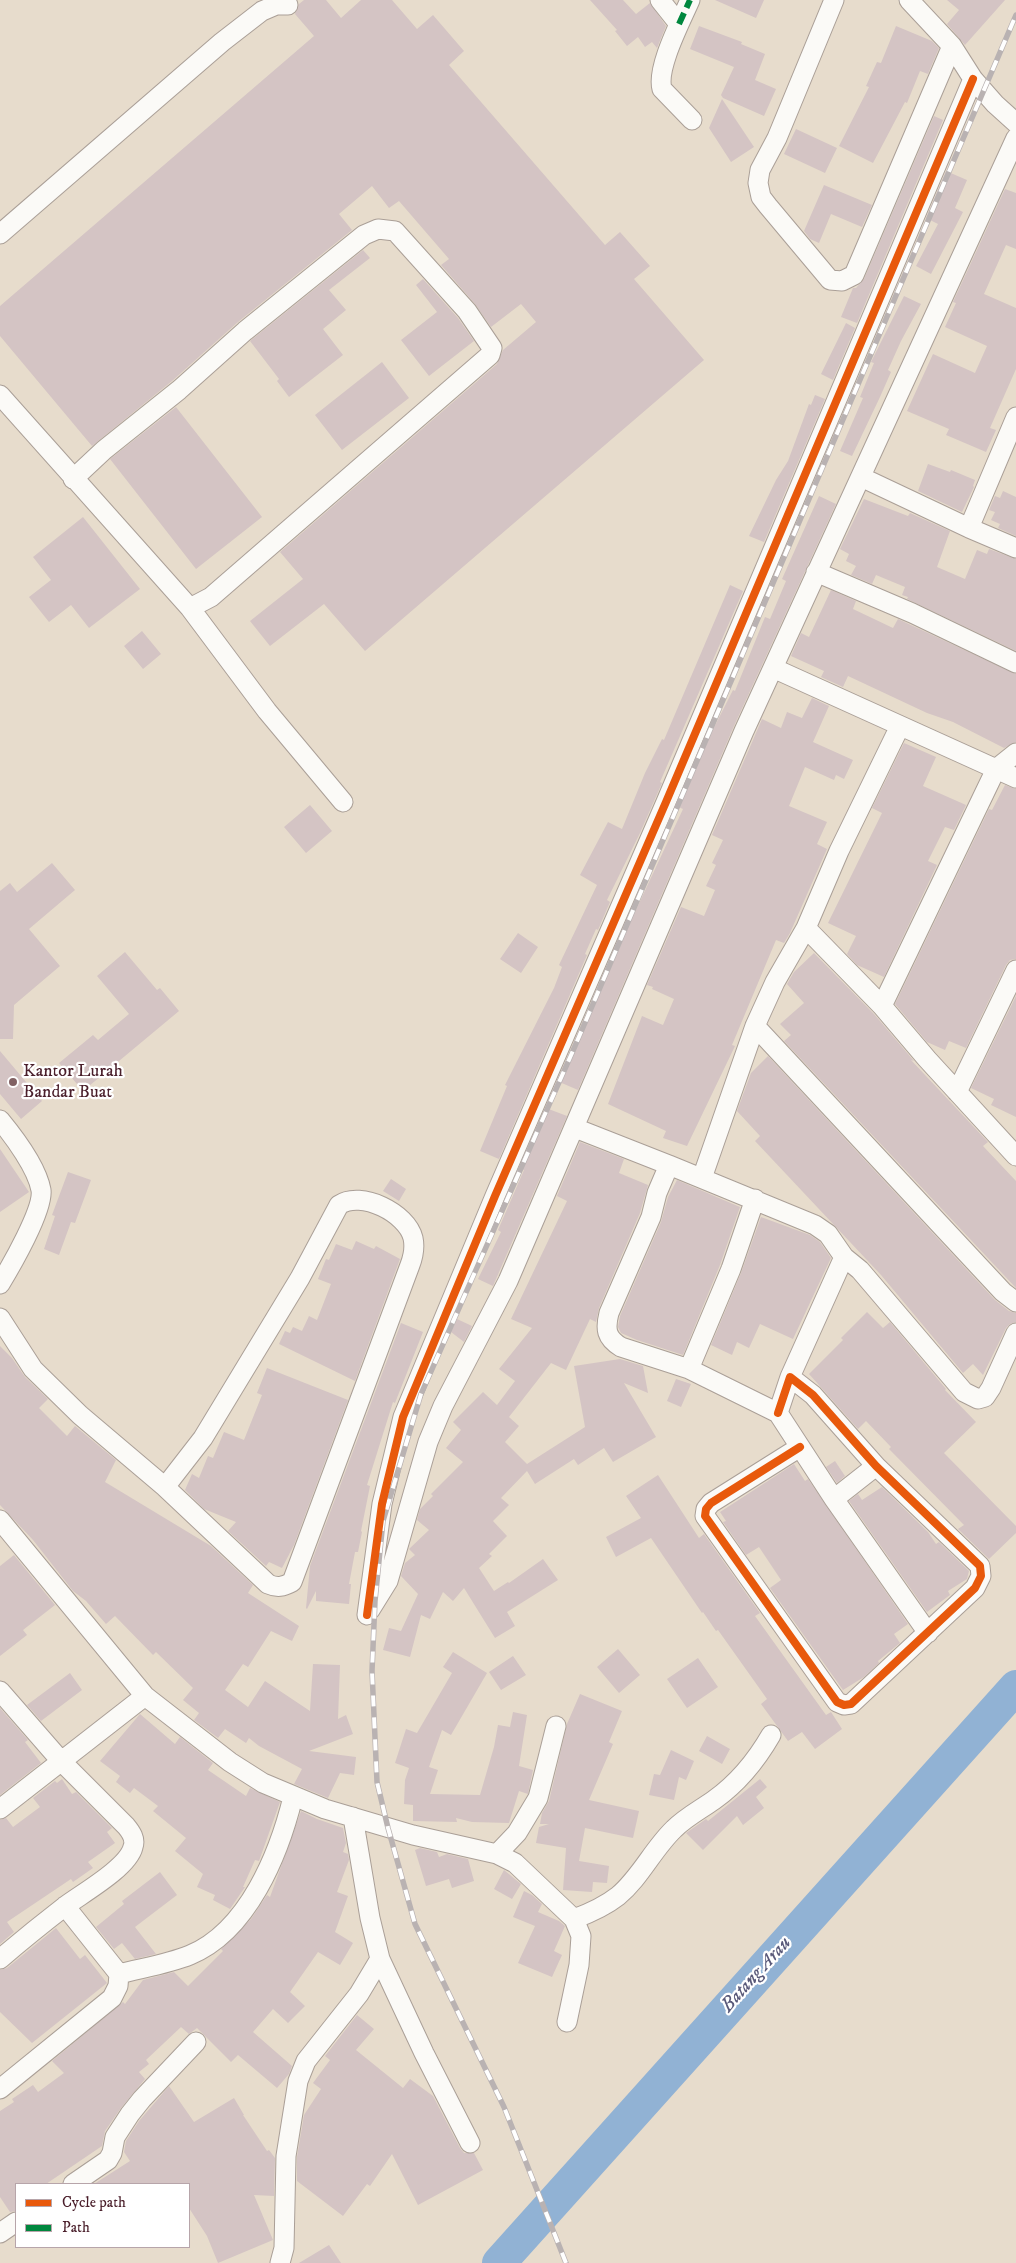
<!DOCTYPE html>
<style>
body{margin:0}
#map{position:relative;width:1016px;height:2263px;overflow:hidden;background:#e7dccc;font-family:"IM FELL DW Pica",serif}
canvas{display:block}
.legend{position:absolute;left:15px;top:2183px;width:175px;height:65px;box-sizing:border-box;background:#fff;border:1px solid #b7a5aa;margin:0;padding:6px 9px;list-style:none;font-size:15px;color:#4a1f2b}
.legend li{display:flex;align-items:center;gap:10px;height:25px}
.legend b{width:25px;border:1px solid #b7a5aa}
</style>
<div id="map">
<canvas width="1016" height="2263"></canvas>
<ul class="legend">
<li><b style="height:6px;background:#e8590c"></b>Cycle path</li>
<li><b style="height:6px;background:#00873e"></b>Path</li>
</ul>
</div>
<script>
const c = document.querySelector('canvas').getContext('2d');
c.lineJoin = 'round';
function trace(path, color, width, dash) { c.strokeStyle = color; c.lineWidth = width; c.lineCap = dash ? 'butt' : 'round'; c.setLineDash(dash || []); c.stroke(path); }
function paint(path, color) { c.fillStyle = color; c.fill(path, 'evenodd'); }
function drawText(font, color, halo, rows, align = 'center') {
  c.font = font + ' "IM FELL DW Pica",serif'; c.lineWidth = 4.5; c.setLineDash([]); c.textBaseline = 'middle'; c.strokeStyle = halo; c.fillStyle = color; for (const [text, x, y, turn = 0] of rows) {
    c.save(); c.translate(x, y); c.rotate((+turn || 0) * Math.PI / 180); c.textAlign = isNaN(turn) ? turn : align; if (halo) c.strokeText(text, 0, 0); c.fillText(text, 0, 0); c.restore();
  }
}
trace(new Path2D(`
 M499 2263 1016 1687`), '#91b2d4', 34);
paint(new Path2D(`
 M304 0H326L341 18 361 0H392L417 29 433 15 464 51 449 65 605 245 620 232 650 266 634 279 704 360 365 651 324 604 270 646 250 621 303 579 280 552 497 364 503 350 536 322 521 304 491 327 475 304 441 265 449 259 399 201 389 208 372 186 339 214 352 230 238 322 172 381 92 446 0 336V306L314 36 295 14 299 4Z
 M590 0H623L636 14 650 3 666 26 657 48 652 42 645 47 638 37 627 46 615 31 617 30Z
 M715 0H764L756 18Z
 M947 0H1005L965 45 947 24 959 10Z
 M699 26 742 42 741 44 765 54 755 80 776 89 764 116 723 98 721 95 734 67 690 49Z
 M896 26 932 41 939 48 928 74 920 71 907 103 905 102 873 163 839 146 869 87 866 86 877 62 881 63Z
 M722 99 754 147 731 162 709 128Z
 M934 116 943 120 857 323 841 317 853 288H856L864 279Z
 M796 129 837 148 825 173 784 154Z
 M946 171 967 180 955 208 963 212 931 274 916 266 938 224 926 218Z
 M824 185 872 205 862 227 831 214 819 243 810 239 804 231Z
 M1005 189 1016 193V249L1006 245 984 294 1016 308V369L990 428 996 430 986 452 946 435 949 429 907 411 933 354 975 373 987 346 945 327 956 303 953 302Z
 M363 250 370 258 329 290 346 310 323 329 343 355 289 397 277 381 279 379 250 341Z
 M423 279 458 318 474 341 429 376 401 340 437 312 416 285Z
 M904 296 921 304 901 341 888 370 891 372 880 397 852 456 840 451 863 398 860 397 874 363 871 362Z
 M846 323 855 328 833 380 821 374Z
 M382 362 409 398 342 450 315 415Z
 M815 395 825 399 764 542 749 536 776 480 788 461 809 404 811 405Z
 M176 407 262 517 196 569 110 459Z
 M928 464 950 472 951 470 975 480 973 486 974 487 962 512 918 491Z
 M1003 491 1016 497V536L998 528 1000 524 991 520 995 512 989 510 995 496 1000 498Z
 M819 496 836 504 734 726 578 1090 557 1081 608 965 611 967 623 940 619 938 631 910 635 912 683 809 676 806 687 781 733 690 735 691 765 617 770 619 786 581 782 579Z
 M864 499 908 516 910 513 950 531 937 567 965 579 977 550 987 554 989 549 1016 559V651L907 599 908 597 902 595 905 587 876 575 872 584 851 575 856 566 846 561 849 554 840 549Z
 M83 517 140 589 89 628 71 605 49 622 29 597 51 580 33 557Z
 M730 585 743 591 660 782 662 783 640 833 607 900 610 902 598 930 596 929 585 954 587 955 499 1159 480 1151 507 1086 505 1085 554 988 562 967 559 965 597 885 580 875 608 822 622 829 645 773 662 739 664 740Z
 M831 590 856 601 853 609 893 628 898 619 1016 674V742L1004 748 953 722 927 713 848 676 843 687 821 677 824 671 791 656 801 633 809 637Z
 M142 631 161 654 143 669 124 646Z
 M812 698 829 706 813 742 853 760 844 779 836 775 834 780 805 767 789 806 827 822 817 844 827 849 790 933 784 943 776 940 732 1045 735 1046 687 1146 663 1138 666 1131 608 1104 642 1016 663 1025 674 999 652 989 653 987 647 985 681 907 704 916 715 890 706 886 716 865 712 863 723 840 712 835 762 719 781 728 787 712 802 718Z
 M904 743 936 757 923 786 966 805 954 830 945 827 928 861 937 865 884 977 857 965 847 954 856 936 828 923 882 813 872 808Z
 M1005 785 1016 789V959L1010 960 1006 965 966 1048 949 1041 945 1050 927 1042 895 1004 989 809 992 810Z
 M310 805 332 831 306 853 284 827Z
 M52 863 75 890 29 929 60 966 14 1005 13 1039H0V891L10 883 17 892Z
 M518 933 538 947 521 973 500 959Z
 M125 952 157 990 160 988 179 1011 83 1091 59 1063 93 1035 98 1040 129 1014 97 976Z
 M814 953 874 1014 914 1061 911 1060 988 1142 983 1146 1016 1181V1288L784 1041 791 1035 780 1024 804 1003 787 984 794 972Z
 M1016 996V1117L991 1105 994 1099 971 1088Z
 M0 1051 42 1101 21 1119 0 1094Z
 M768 1056 995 1300 1009 1311 1016 1313V1322L1010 1324 1006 1328 983 1375 973 1364 963 1373 881 1275 755 1141 760 1136 737 1111 751 1073Z
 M546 1108 567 1116 493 1286 478 1279 501 1232 498 1230 524 1170 519 1168Z
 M580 1142 624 1159 619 1173 648 1185 640 1213 599 1308 596 1322 590 1319 566 1370 551 1363 509 1417 519 1426 505 1442 527 1464 585 1427 574 1366 620 1359 643 1366 648 1393 624 1383 656 1437 613 1462 604 1448 578 1465 574 1459 535 1484 527 1471 501 1498 509 1505 493 1521 507 1536 489 1554 492 1556 479 1568 494 1591 508 1582 509 1583 543 1559 558 1580 507 1612 515 1626 495 1638 464 1588 453 1601 443 1592 430 1619 421 1615 410 1657 383 1650 389 1628 401 1631 418 1594 401 1576 405 1563 415 1555 409 1549 429 1530 417 1520 420 1509 433 1496 431 1494 463 1462 446 1448 461 1430 453 1422 483 1392 497 1405 515 1381 499 1369 532 1328 511 1319 567 1201 557 1196Z
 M0 1149 29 1192 0 1212Z
 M68 1172 91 1180 75 1223 71 1222 59 1255 44 1249 55 1216 52 1215Z
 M391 1179 406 1189 399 1201 383 1191Z
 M677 1180 740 1207 720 1265 683 1355 637 1340 621 1333 618 1327 620 1316 661 1222 668 1197Z
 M761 1217 810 1235 820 1242 831 1258 793 1339 760 1324 749 1348 737 1342 732 1355 711 1345 741 1273Z
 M356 1241 374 1249 376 1246 400 1259 355 1381 279 1344 285 1331 290 1333 293 1327 302 1331 309 1316 317 1320 331 1284 318 1279 326 1259 329 1260 336 1244 352 1250Z
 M867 1312 883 1328 890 1322 946 1389 945 1390 976 1422 944 1453 1016 1526V1533L989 1559 958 1529 964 1525 889 1449 891 1447 866 1421 858 1429 809 1374 843 1340 841 1338Z
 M457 1319 472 1326 464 1342 451 1332Z
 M401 1323 423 1332 395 1403 393 1402 367 1485 370 1486 361 1531 362 1532 358 1552H355L349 1584H351L349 1604 316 1601V1591L307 1609 306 1608 310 1566Z
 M0 1346 12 1358 25 1377 48 1399 39 1408 67 1436 75 1426 116 1460 105 1482 211 1546 253 1585 248 1593 299 1626 292 1641 271 1631 248 1667 243 1664 225 1690 248 1707 265 1681 310 1711 313 1664 340 1665 338 1719 346 1715 353 1734 309 1751 356 1757 354 1775 340 1773 328 1798 294 1784 302 1769 259 1746 249 1738 246 1743 225 1729 218 1738 194 1720 199 1713 183 1700 193 1688 156 1652 153 1655 115 1616 106 1624 86 1601 73 1591 33 1540 0 1505Z
 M267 1368 348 1400 294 1545 282 1568 269 1562 266 1566 228 1531 236 1522 204 1509 185 1490 192 1474 199 1478 208 1456 213 1458 224 1432 244 1440 262 1395 257 1393Z
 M676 1379 691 1384 681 1407 667 1401Z
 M835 1461 845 1476 837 1483 826 1467Z
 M794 1464 805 1481 808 1479 908 1624 894 1634 900 1643 878 1661 879 1663 864 1677 843 1690 770 1588 781 1580 759 1547 746 1555 723 1522 726 1521 720 1512Z
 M658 1475 699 1538 704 1534 760 1613 755 1616 826 1715 831 1712 842 1729 815 1749 802 1732 788 1741 761 1704 767 1699 718 1630 716 1631 703 1612 702 1613 651 1538 616 1557 606 1537 641 1518 626 1496Z
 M882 1487 928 1532 936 1544 939 1542 969 1571 967 1579 948 1591 950 1595 927 1612 849 1501 858 1494 862 1500Z
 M14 1555 55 1605 23 1630 27 1635 0 1656V1566Z
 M618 1649 640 1675 619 1693 597 1667Z
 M453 1652 487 1673 451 1735 442 1730 429 1767 438 1770 430 1794 480 1795 494 1747 498 1725 510 1727 513 1712 527 1715 519 1766 533 1770 528 1794 519 1791 509 1823 472 1822 456 1818 457 1822 413 1821V1805L404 1804 405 1780 409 1768 395 1763 406 1729 417 1733 452 1673 443 1667Z
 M513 1656 526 1675 501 1690 489 1672Z
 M698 1658 718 1687 687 1708 667 1679Z
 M70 1673 82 1690 41 1721 27 1705Z
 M580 1694 622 1711 609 1742 613 1744 589 1800 639 1811 633 1838 585 1828 579 1861 609 1866 607 1883 593 1882 592 1892 563 1890 566 1848 536 1843 539 1827 549 1824H540L542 1813 549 1801 567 1724Z
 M0 1708 28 1740 25 1742 41 1763 0 1795Z
 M140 1714 175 1744 180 1737 213 1763 208 1770 246 1796 250 1788 280 1802 259 1861 255 1860 243 1887H245L230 1909 213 1900 215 1895 197 1887 203 1874 175 1851 186 1838 153 1811 158 1806 134 1788 130 1793 116 1782 120 1776 100 1761Z
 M707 1736 730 1749 722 1764 699 1751Z
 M671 1750 694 1761 686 1780 679 1777 674 1800 649 1795 654 1774 660 1775Z
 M62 1779 72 1794 76 1792 112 1828 107 1832 115 1843 88 1862 93 1868 73 1882 71 1879 7 1922 14 1932 0 1944V1820L6 1818 13 1827 40 1807 33 1798 55 1781 57 1783Z
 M760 1779 767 1787 756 1797 764 1808 743 1825 737 1816 703 1850 686 1833 706 1819 708 1821Z
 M301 1811 317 1819 343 1828 346 1843 343 1852 348 1854 349 1860 337 1892 348 1896 335 1932 353 1943 340 1965 318 1952 290 1992 305 2006 288 2023 273 2009 253 2032 292 2066 289 2074 277 2088 238 2055 231 2062 197 2028 189 2034 181 2027 146 2060 149 2064 139 2072 145 2079 121 2108 105 2131 102 2146 46 2184H16V2211L10 2212 0 2197V2111L14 2102 12 2099 33 2085 38 2092 64 2073 52 2061 123 2002 125 2004 143 1980 174 1972 188 1986 223 1951 221 1949 251 1919 267 1895 270 1897Z
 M420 1848 437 1852 439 1857 447 1854 468 1859 474 1881 452 1888 449 1879 426 1886 415 1850Z
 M504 1870 521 1884 512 1899 494 1889Z
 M160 1872 177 1895 135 1927 156 1954 135 1959 122 1943 114 1949 96 1927 124 1904 122 1901Z
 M524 1891 532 1895 542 1904 538 1912 559 1921 565 1926 554 1951 562 1955 552 1977 518 1963 535 1926 513 1917Z
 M56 1928 80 1959 85 1955 107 1983 32 2043 0 2012V1970L7 1968Z
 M357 2015 374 2029 356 2050 403 2088 410 2079 433 2096 460 2148 464 2153H474L483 2170 418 2205 392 2154 370 2186 367 2184 343 2216 297 2181V2157L304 2115 321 2089 313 2083 330 2060 325 2056Z
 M169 2086 194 2122 234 2098 244 2115H243L267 2151 269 2150 275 2158 274 2196 254 2195 273 2240 218 2263 207 2236 189 2208V2184H94L130 2161 124 2152 126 2141 139 2121Z
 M329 2245 341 2263H299Z`), '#d4c4c4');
const minor = new Path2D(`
 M660 0 679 24
 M690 0C681 21 656 68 662 89L692 120
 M834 0 777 138 760 170 758 183 761 197 768 206 830 280 842 281 854 275 952 46
 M909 0 952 46 973 79 995 104 1016 123
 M0 234 222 42 262 11 276 5H288
 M0 395 190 608 267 711 343 802
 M1016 417 969 528 1016 548
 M861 477 969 528
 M73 479 104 450 179 390 245 331 364 235 378 229 395 231 467 311 492 348 490 355 211 597 190 608
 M816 572 912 613 1016 663
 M773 668 1016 778
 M806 928 882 1006 927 1059 1016 1156
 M882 1006 996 769 1016 753
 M755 1026 1003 1292 1016 1302
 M957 1092 1016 970
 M0 1120C14 1137 37 1168 41 1190 44 1209 11 1266 0 1284
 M575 1128 669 1165 657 1193 651 1217 609 1313C605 1329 606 1338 621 1347L689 1369 778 1413 834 1499 928 1633
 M669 1165 815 1225 828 1234 844 1257 790 1377
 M702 1178 755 1026 775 982 806 928 839 851 900 726
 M844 1257 860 1270 964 1392 978 1399 985 1397 991 1388 1016 1333
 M0 1318 33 1369 80 1415 165 1487 268 1584C277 1588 283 1587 292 1582L410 1265C413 1257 415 1247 413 1238 407 1213 361 1190 339 1205L300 1278 203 1438 165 1487
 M689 1369 731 1269 755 1199
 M778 1413 790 1377 813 1395 876 1466 980 1566 981 1576 975 1588 851 1704 844 1705 837 1702 705 1516 706 1509 711 1503 800 1447
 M834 1499 876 1466
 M0 1520 145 1696 230 1762 263 1783 325 1809 413 1835 497 1854 515 1863 574 1919 581 1936 579 1965 567 2022
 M370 1610 388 1581 428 1442 443 1406 508 1281 744 731 1016 138
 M367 1615 382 1504 403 1417 495 1196 666 802 973 79
 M0 1691 61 1761 126 1826C131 1832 136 1839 133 1847 128 1868 81 1894 64 1907 42 1924 21 1941 0 1959
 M0 1809 145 1696
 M497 1854 517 1833 538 1798 556 1726
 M574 1919C590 1913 604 1907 618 1896 640 1878 653 1849 674 1829 686 1817 700 1810 714 1800 738 1783 756 1761 771 1735
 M380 1959 424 2053 470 2143
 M119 1974C142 1968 168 1964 190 1955 248 1931 279 1854 293 1797
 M0 2089 112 1998 118 1986 119 1974 65 1906
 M73 2184 108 2160 112 2153 115 2137 130 2114 142 2099 196 2042
 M0 2233 16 2222
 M280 2263 284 2248 286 2156 298 2081 306 2061 359 1994 380 1959 370 1918 353 1817`);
trace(minor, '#aa9f97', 21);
trace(minor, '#fbfaf7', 19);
const rail = new Path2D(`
 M566 2263 504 2107 415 1924 388 1828 377 1782 372 1671 375 1601 383 1521 421 1394 572 1053 1016 15`);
trace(rail, '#b9b2b2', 5.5);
trace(rail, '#fff', 4, [11]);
trace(new Path2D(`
 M679 24 690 0`), '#00873e', 6, [12, 6]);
trace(new Path2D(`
 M778 1413 790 1377 813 1395 876 1466 980 1566 981 1576 975 1588 851 1704 844 1705 837 1702 705 1516 706 1509 711 1503 800 1447
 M367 1615 382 1504 403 1417 495 1196 666 802 973 79`), '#e8590c', 8);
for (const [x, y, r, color] of [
 [13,1082,5,"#816163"]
]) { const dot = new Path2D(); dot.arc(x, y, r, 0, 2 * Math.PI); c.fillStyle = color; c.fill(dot); trace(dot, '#fff', 2); }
drawText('18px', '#4a1f2b', '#fff', [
 ["Kantor Lurah",23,1072],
 ["Bandar Buat",23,1093]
], 'left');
drawText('italic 19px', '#595979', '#fff', [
 ["Batang Arau",757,1975,-48]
]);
</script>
